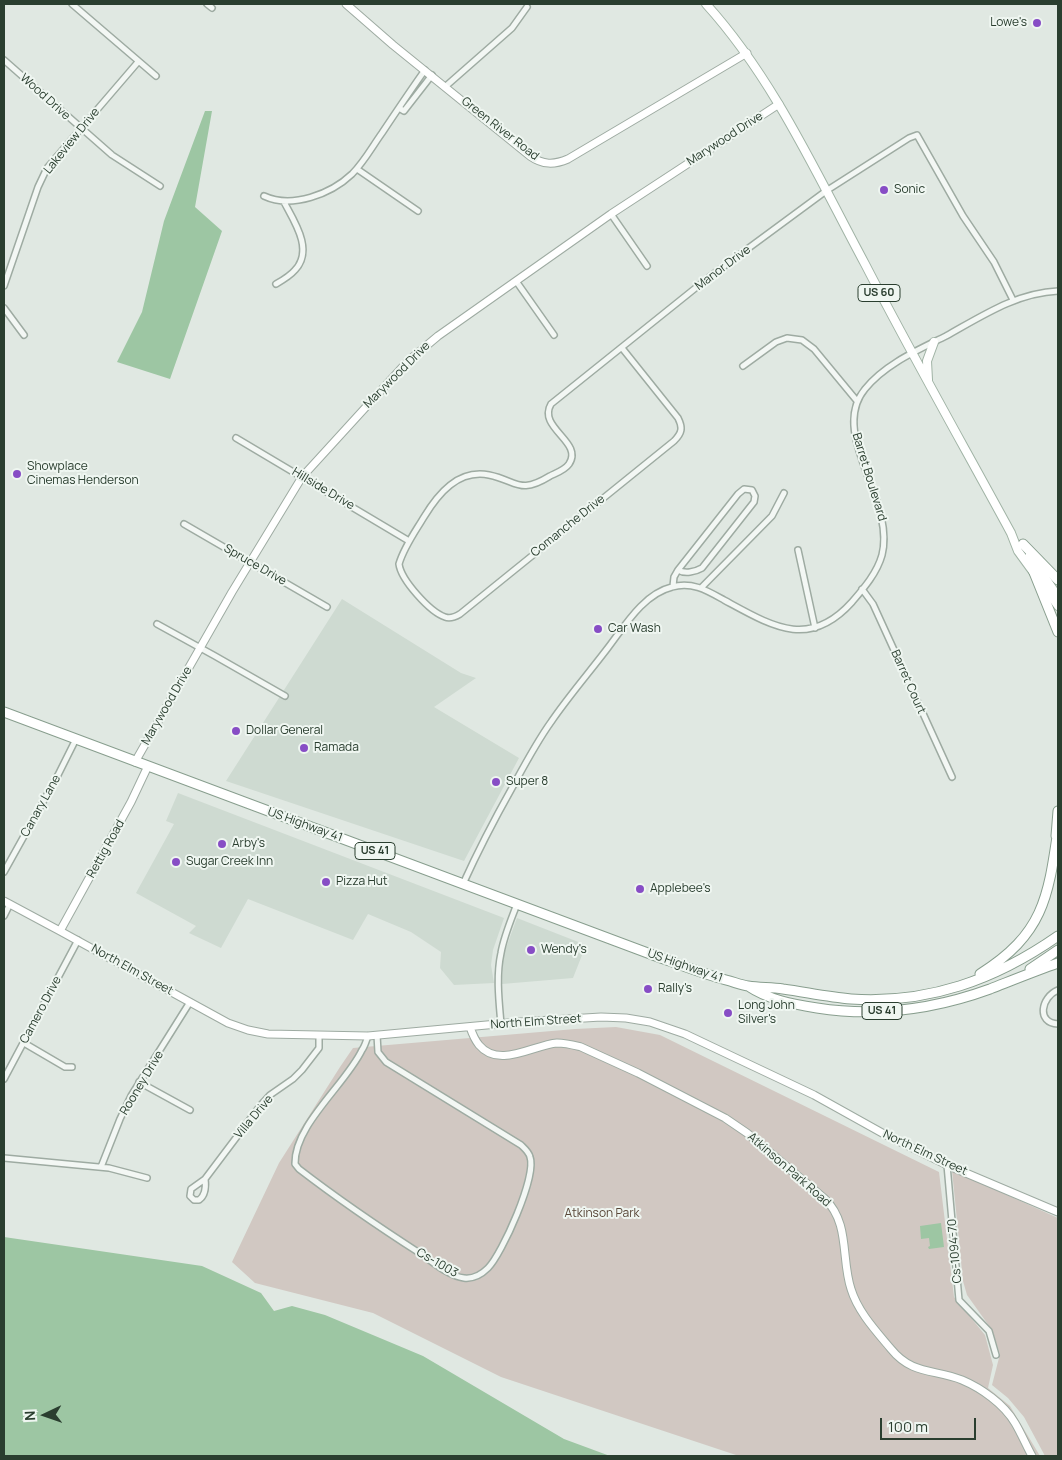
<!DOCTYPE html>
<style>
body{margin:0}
#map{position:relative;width:1062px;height:1460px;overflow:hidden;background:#e0e8e2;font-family:Manrope,sans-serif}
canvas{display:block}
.frame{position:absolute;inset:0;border:5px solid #2a3e2f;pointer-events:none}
.north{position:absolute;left:20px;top:1390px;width:50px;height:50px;-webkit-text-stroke:4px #eff6f1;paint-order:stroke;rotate:267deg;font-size:14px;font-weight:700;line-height:20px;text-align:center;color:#2a3e2f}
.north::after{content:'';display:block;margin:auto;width:18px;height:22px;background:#2a3e2f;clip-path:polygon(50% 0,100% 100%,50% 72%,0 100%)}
.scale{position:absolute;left:880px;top:1418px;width:96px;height:22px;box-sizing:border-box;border:2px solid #2a3e2f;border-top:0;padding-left:6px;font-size:15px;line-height:18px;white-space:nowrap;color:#2a3e2f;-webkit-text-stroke:4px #eff6f1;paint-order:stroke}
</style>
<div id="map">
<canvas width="1062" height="1460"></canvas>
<div class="frame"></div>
<div class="north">N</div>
<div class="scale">100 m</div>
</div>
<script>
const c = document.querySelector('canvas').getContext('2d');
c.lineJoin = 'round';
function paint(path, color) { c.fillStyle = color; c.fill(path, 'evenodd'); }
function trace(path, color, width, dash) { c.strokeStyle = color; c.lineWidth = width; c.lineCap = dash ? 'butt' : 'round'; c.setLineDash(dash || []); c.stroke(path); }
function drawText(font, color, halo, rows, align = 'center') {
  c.font = font + ' Manrope,sans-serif'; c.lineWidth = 4; c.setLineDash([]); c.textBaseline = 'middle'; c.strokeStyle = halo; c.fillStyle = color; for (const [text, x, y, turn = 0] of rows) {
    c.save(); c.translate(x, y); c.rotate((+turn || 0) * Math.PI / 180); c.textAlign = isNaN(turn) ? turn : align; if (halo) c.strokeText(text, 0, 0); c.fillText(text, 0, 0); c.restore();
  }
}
paint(new Path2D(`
 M342 599 461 673 476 678 434 707 519 758 464 861 226 781Z
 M178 793 504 918 493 950 491 965 494 983 454 985 440 968 441 952 411 932 368 914 353 940 248 899 221 948 189 933 196 926 136 893 174 824 166 821Z
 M517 918 586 945 573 978 502 984 503 956Z`), '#cedad1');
paint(new Path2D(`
 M616 1027 660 1035 939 1172 954 1297 985 1335 993 1365 988 1388 1010 1406 1040 1456H739L501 1377 373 1313 255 1283 232 1262 279 1163 340 1067 353 1048 575 1029Z
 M952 1170 1058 1218V1456H1045L1024 1417 1008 1398 992 1385 1000 1354 992 1330 967 1295 963 1281Z`), '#d1c8c2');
paint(new Path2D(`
 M205 111H212L195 207 222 231 170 379 117 362 142 312 164 221Z
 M941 1223 944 1247 929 1249 928 1247 930 1246 929 1238 921 1239 920 1226Z
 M4 1237 202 1266 261 1293 274 1311 292 1306 325 1315 423 1356 564 1439 610 1456H4Z`), '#9dc6a3');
const street = new Path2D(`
 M72 4 156 76
 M207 4 212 8
 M4 60 112 155 160 186
 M446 86 512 28 527 7
 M399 108 404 111 432 75
 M357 169 418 211
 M264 196C292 209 331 194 352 174 364 162 372 147 382 133 396 112 410 91 425 70
 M611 214 647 266
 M516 281 554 335
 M276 284C283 280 290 276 295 270 314 250 294 221 284 202
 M4 286 38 187 47 168 138 62
 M4 308 24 335
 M622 348 678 418C683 428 682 433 674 441L460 614C455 617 450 619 445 617 430 612 401 580 399 564 404 547 415 532 424 517 438 494 458 469 489 475 518 481 519 495 550 476 556 473 565 470 569 464 584 442 537 428 551 404L708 278 826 191 909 138 917 135 963 216 994 262 1013 300
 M743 366 776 342 787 338 802 340 814 349 857 401
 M236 438 409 541
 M184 524 327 607
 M798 550 815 628
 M673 586 674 577 678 570C685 574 695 572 702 568L754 502 755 496 752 490 744 489 738 494 678 570
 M701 588 772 516 784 493
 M862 589 873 604 952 777
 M157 624 215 656 285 696
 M4 872 58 775 76 739
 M463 884C478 851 494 820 512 788 524 766 536 743 551 722 568 697 588 674 607 649 624 627 643 594 672 587 692 581 708 591 724 600 772 626 809 650 852 602 864 588 877 573 882 555 896 500 828 434 865 389 885 364 918 350 946 336 982 316 1016 293 1058 291
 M4 916 10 904
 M1058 990C1041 997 1036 1023 1058 1024
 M501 1024C499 1001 496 976 501 953 504 936 511 920 517 904
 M368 1036C366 1041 365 1046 362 1050 346 1084 294 1125 295 1164L299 1169C338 1199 379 1227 421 1254 433 1262 448 1276 464 1278 473 1279 481 1275 488 1268 502 1254 537 1176 530 1157 529 1152 524 1148 521 1145L386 1062 378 1052 377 1035
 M24 1043 65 1067H72
 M4 1079 78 940
 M139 1082 190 1110
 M4 1158 109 1168 147 1178
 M947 1165 959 1300 989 1331 996 1355
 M101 1167 120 1119 131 1096 190 1002
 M205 1179 260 1106 270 1095 293 1079 302 1070 319 1048V1035
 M205 1179C206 1187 206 1195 199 1200H194L190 1196 191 1189Z`);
const secondary = new Path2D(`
 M346 4 393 45 530 156C543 165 554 165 568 159L747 53
 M135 762 232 592 302 477 407 362 438 336 611 214 779 104
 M4 901 60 931 228 1023 248 1030 268 1034 368 1036 519 1022 601 1017 626 1018 650 1022 685 1034 814 1095 884 1134 947 1165 1058 1212
 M60 931 131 802 148 766
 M470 1027C472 1033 475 1040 479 1045 499 1069 533 1045 557 1043 566 1043 573 1045 581 1047L638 1073 725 1118 747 1133 825 1199C850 1223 841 1259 851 1289 858 1312 876 1331 891 1349 912 1375 934 1369 962 1380 981 1388 1004 1404 1015 1423 1021 1433 1026 1445 1032 1456`);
const primary = new Path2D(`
 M706 4C774 79 817 175 865 264 912 355 962 443 1011 533L1018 551 1058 606
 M928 380 927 361 934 342
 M1030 555 1058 597`);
const highway = new Path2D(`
 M1023 544 1058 580
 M1033 570 1058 632
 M4 712 661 958C683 966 704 974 726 980 734 982 741 985 748 986 760 988 771 987 783 989 805 992 828 997 851 999 928 1004 995 980 1058 936
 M1056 836 1058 811
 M1030 969 1058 950
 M980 974C1043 934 1048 899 1058 830
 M748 986C769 1000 792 1004 817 1008 875 1017 935 1009 990 989 1013 980 1035 971 1058 963`);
trace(street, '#9eaba2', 8);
trace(secondary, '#9eaba2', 9);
trace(primary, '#a0b3a5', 10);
trace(highway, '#889e8e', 11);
trace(street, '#f3f7f4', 5);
trace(secondary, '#fff', 7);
trace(primary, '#fff', 8);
trace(highway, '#fff', 9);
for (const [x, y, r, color] of [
 [1037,23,5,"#874dc5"],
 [884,190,5,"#874dc5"],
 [17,474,5,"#874dc5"],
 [598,629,5,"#874dc5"],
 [236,731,5,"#874dc5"],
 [304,748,5,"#874dc5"],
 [496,782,5,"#874dc5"],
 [222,844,5,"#874dc5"],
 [176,862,5,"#874dc5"],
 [326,882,5,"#874dc5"],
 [640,889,5,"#874dc5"],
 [531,950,5,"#874dc5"],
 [648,989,5,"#874dc5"],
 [728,1013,5,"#874dc5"]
]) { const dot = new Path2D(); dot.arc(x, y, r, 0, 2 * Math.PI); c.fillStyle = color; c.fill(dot); trace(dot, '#eff6f1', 2); }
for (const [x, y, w] of [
 [879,293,42],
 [375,851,40],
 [882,1011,40]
]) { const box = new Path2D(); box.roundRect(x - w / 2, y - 8.5, w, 17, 4); c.fillStyle = '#eff6f1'; c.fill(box); trace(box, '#2a3e2f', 1); }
drawText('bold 11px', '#2a3e2f', null, [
 ["US 60",879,293],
 ["US 41",375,851],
 ["US 41",882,1011]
]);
drawText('12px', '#2a3e2f', '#eff6f1', [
 ["Lowe's",1027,23,"right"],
 ["Sonic",894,190],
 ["Showplace",27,467],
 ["Cinemas Henderson",27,481],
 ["Car Wash",608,629],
 ["Dollar General",246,731],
 ["Ramada",314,748],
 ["Super 8",506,782],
 ["Arby's",232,844],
 ["Sugar Creek Inn",186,862],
 ["Pizza Hut",336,882],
 ["Applebee's",650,889],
 ["Wendy's",541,950],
 ["Rally's",658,989],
 ["Long John",738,1006],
 ["Silver's",738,1020]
], 'left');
drawText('12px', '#2a3e2f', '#eff6f1', [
 ["Wood Drive",45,97,42],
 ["Green River Road",500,129,38],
 ["Marywood Drive",725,139,-33],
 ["Lakeview Drive",72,141,-51],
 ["Manor Drive",723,268,-37],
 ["Marywood Drive",397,375,-45],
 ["Barret Boulevard",869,477,73],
 ["Hillside Drive",323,489,31],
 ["Comanche Drive",568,526,-39],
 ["Spruce Drive",255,565,30],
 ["Barret Court",908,682,66],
 ["Marywood Drive",167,706,-60],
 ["Canary Lane",41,806,-61],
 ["US Highway 41",305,825,20],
 ["Rettig Road",106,849,-61],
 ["US Highway 41",685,966,19],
 ["North Elm Street",132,970,29],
 ["Camero Drive",41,1010,-62],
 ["North Elm Street",536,1022,-4],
 ["Rooney Drive",142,1083,-59],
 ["Villa Drive",254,1117,-50],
 ["North Elm Street",925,1153,25],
 ["Atkinson Park Road",789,1170,41],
 ["Cs-1094-70",955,1251,-95],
 ["Cs-1003",437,1263,30]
]);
drawText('12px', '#594738', '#eff6f1', [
 ["Atkinson Park",602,1214]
]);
</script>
